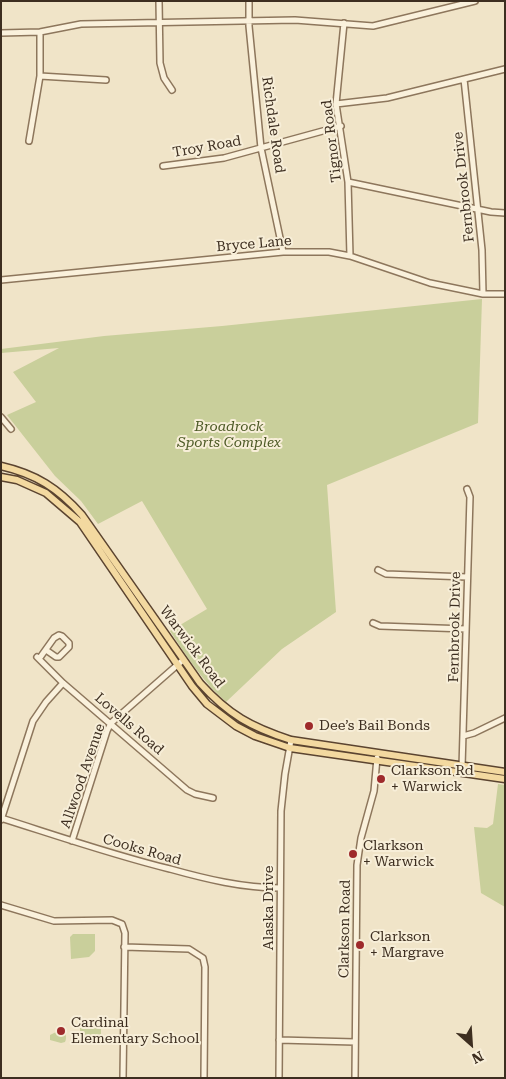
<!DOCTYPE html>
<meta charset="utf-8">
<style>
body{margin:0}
#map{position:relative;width:506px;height:1079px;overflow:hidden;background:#f0e4c8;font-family:"Roboto Serif",serif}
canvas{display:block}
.frame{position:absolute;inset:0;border:2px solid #3d2e20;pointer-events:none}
.north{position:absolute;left:446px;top:1019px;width:50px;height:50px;-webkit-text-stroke:4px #f7eed8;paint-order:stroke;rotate:154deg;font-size:14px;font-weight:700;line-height:20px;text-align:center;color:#3d2e20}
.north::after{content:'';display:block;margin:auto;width:18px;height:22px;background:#3d2e20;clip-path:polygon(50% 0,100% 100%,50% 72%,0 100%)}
</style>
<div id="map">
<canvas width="506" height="1079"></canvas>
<div class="frame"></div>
<div class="north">N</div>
</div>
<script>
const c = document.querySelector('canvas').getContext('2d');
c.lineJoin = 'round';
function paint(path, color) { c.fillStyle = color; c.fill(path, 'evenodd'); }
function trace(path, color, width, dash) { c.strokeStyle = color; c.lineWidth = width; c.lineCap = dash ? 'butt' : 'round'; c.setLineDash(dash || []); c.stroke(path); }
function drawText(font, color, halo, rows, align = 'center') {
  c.font = font + ' "Roboto Serif",serif'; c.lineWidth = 4; c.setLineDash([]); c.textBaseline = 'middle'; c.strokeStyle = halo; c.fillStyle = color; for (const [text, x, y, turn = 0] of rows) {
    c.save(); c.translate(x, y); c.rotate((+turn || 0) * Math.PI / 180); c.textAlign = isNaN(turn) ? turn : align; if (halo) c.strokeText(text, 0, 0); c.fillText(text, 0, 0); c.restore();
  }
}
paint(new Path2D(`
 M482 299 478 423 327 485 336 612 282 649 226 702C203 682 187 657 170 631L207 609 142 501 98 524 81 501 55 476 7 415 36 402 13 372 59 348 1 353V349L104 336 222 326Z
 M498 784 505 785V907L481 893 474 827 487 828 493 824Z
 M73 934H95V951L89 957 71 959 70 937Z
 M80 1028H101V1039H80Z
 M62 1029C66 1031 67 1038 65 1042L61 1043 50 1040V1035Z`), '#c9cf9b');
const minor = new Path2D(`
 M159 1 160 63 164 78 172 90
 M249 1V26L261 148 283 252
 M344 23 336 104 348 182 350 256
 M1 33 40 32 81 24 295 20 373 26 475 1
 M40 76 106 80
 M464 79 482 250 483 294
 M336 104 387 98 505 69
 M29 141 40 76V32
 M163 166 224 158 341 126
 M348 182 491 212 505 213
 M1 280 283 252H329L350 256 430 283 483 294H505
 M1 417 11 429
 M378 570 386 574 467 577
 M373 623 380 626 466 629
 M37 657 63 683 187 790 195 794 213 798
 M39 659 54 638 59 635 62 636 69 643V647L59 657H56L46 650
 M463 736 474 733 505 718
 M462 767 470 497 467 489
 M1 818C58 836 113 855 170 869 206 879 243 888 280 888
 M1 820 33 721 46 702 63 683
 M72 841 107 731 111 723 183 660
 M1 905 54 921 112 920 122 924 125 933 123 1078
 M124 947 189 949 203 958 205 967 204 1078
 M279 1040 355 1042
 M279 1078 281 811 285 774 291 740
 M355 1078 357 865 361 838 374 791 377 758`);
const major = new Path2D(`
 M1 466C36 474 58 488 82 515L200 683C229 715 251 727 291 740L505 772
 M1 477 17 480 46 493 80 522 192 686 207 704 236 726 255 736 290 748 505 779`);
trace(minor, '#8d765c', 8);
trace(major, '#5b4430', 9);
trace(minor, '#faf1dc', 5);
trace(major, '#f3d9a0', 6);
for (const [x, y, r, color] of [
 [309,726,5,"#9e2a2b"],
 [381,779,5,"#9e2a2b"],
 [353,854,5,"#9e2a2b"],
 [360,945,5,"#9e2a2b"],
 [61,1031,5,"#9e2a2b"]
]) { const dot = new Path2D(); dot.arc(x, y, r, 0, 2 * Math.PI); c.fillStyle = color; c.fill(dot); trace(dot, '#f7eed8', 2); }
drawText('14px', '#3d2e20', '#f7eed8', [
 ["Richdale Road",273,125,82],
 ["Tignor Road",332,141,-97],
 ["Troy Road",207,147,-10],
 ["Fernbrook Drive",464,187,-96],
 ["Bryce Lane",254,244,-5],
 ["Fernbrook Drive",455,627,-89],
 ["Warwick Road",192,647,53],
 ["Lovells Road",129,724,41],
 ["Allwood Avenue",83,776,-71],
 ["Cooks Road",142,850,16],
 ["Alaska Drive",269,908,-90],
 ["Clarkson Road",345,929,-89]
]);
drawText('italic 14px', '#4d5a26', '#f7eed8', [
 ["Broadrock",229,427],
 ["Sports Complex",229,443]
]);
drawText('14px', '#3d2e20', '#f7eed8', [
 ["Dee’s Bail Bonds",319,726],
 ["Clarkson Rd",391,771],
 ["+ Warwick",391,787],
 ["Clarkson",363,846],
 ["+ Warwick",363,862],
 ["Clarkson",370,937],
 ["+ Margrave",370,953],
 ["Cardinal",71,1023],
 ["Elementary School",71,1039]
], 'left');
</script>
